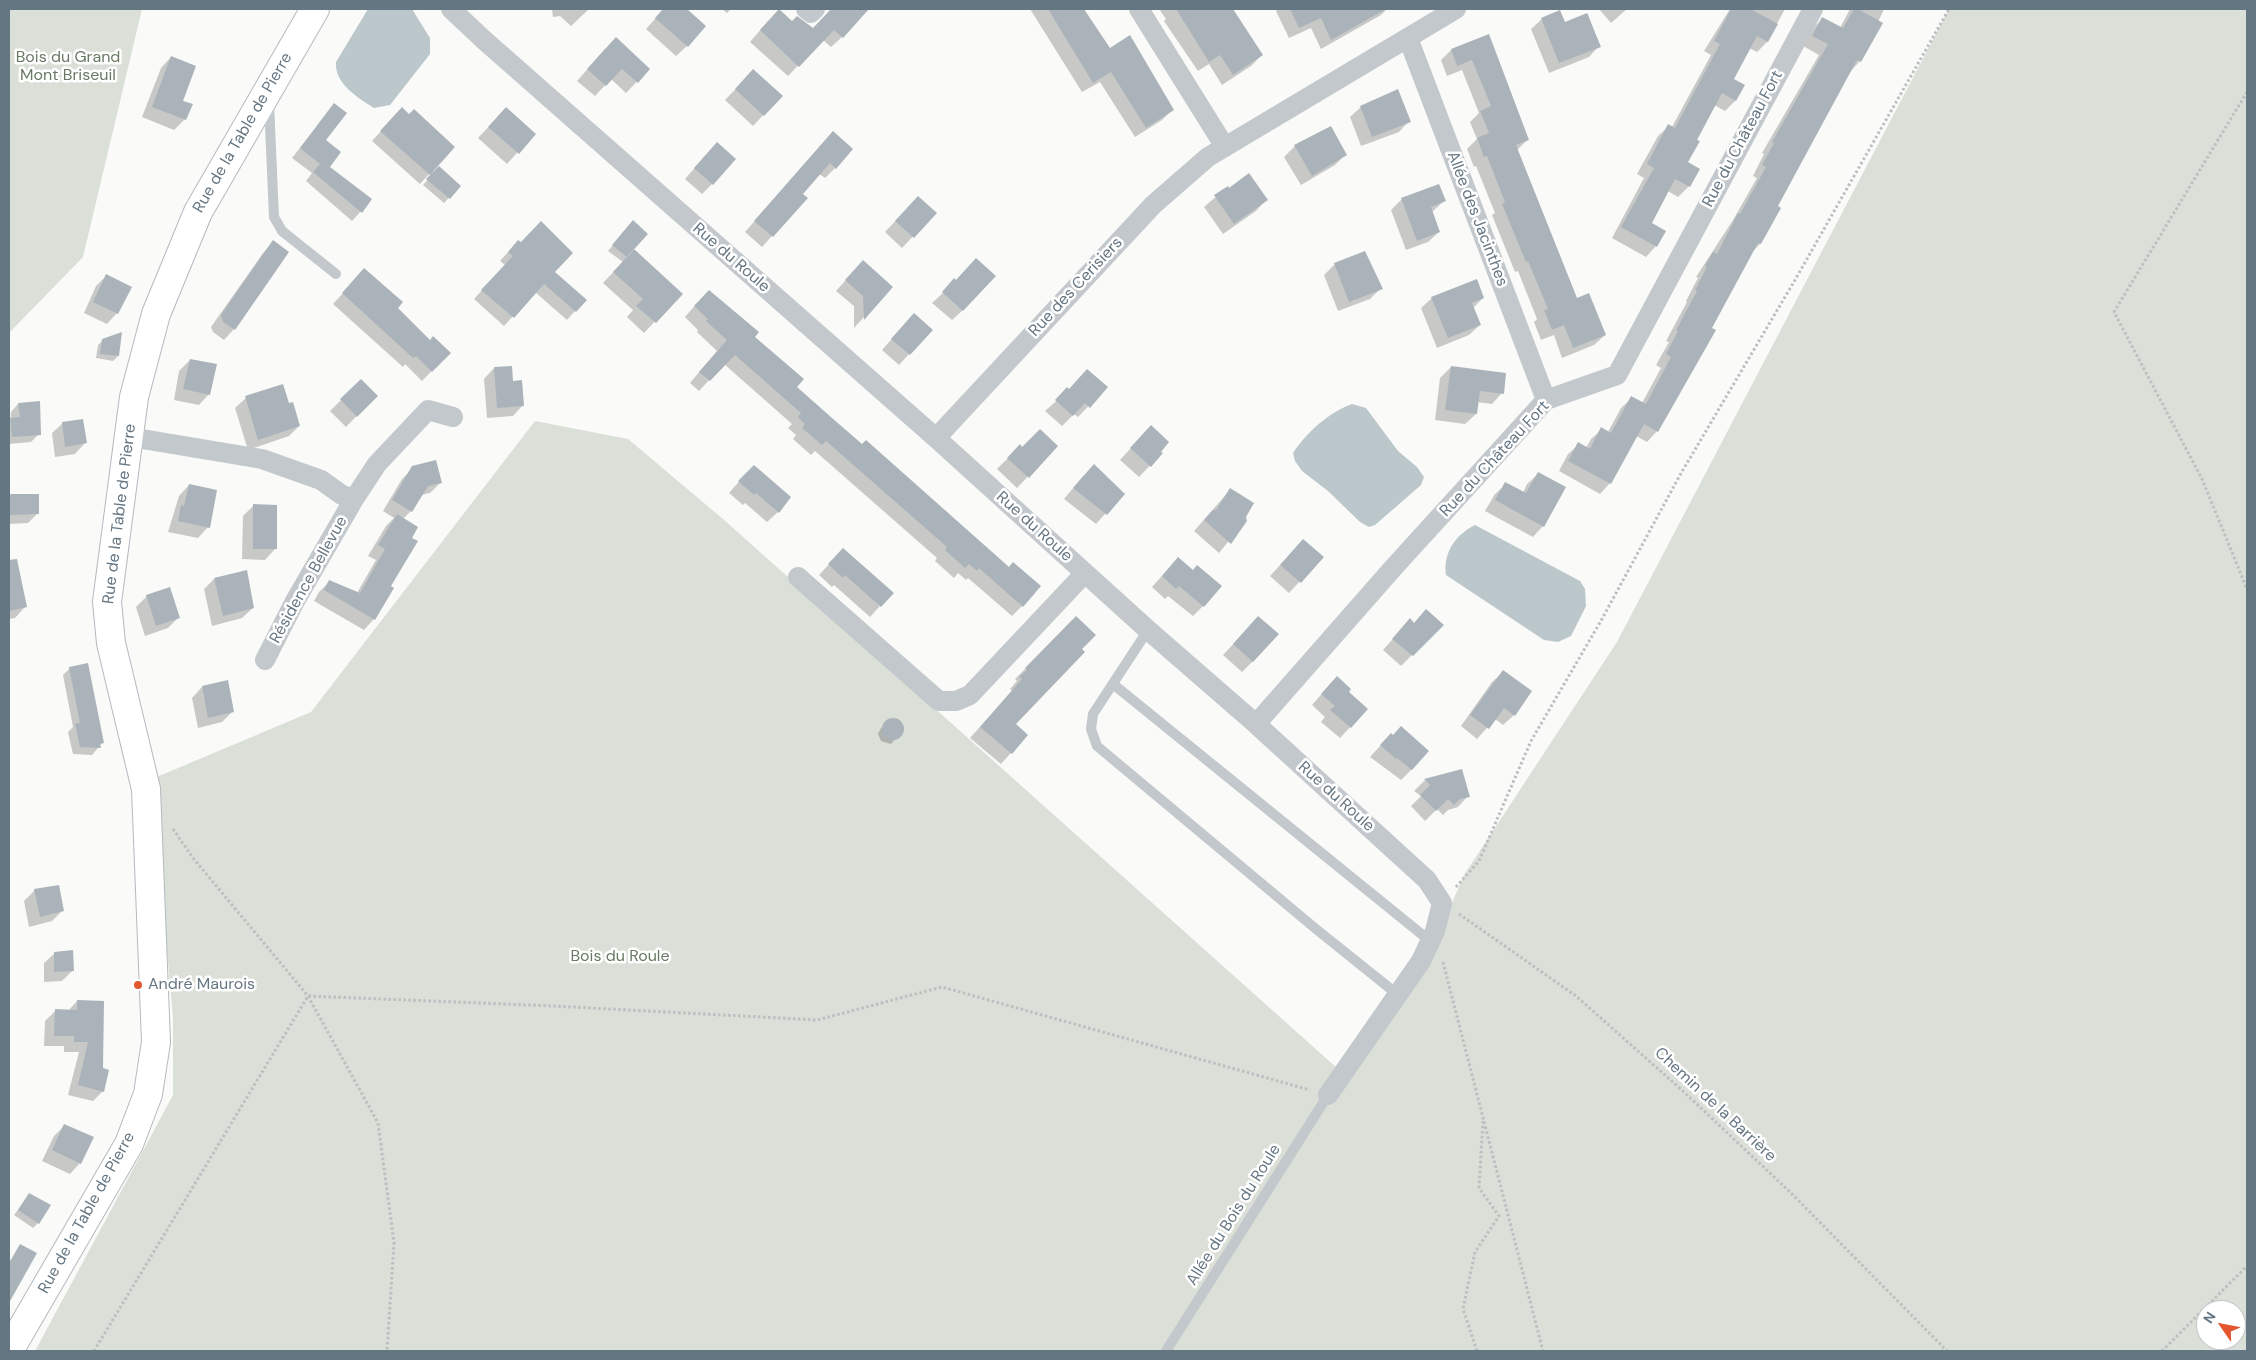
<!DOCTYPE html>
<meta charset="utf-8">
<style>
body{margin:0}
#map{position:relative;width:2256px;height:1360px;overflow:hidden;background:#fafaf8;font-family:"DM Sans",sans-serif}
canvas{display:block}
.frame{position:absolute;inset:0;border:10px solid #657683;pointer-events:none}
.north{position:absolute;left:2196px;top:1300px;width:50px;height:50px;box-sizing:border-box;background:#fff;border:1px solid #c1c8cd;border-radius:50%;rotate:303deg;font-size:14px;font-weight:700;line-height:20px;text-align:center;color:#657683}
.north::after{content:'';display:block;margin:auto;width:18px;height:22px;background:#e4572e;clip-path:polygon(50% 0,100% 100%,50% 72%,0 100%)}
</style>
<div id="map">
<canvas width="2256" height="1360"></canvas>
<div class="frame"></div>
<div class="north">N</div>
</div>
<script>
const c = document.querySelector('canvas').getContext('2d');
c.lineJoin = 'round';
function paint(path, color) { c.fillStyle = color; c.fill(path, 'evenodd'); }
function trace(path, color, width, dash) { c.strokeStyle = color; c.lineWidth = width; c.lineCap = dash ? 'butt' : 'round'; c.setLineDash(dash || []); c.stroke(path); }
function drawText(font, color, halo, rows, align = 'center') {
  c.font = font + ' "DM Sans",sans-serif'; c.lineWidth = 5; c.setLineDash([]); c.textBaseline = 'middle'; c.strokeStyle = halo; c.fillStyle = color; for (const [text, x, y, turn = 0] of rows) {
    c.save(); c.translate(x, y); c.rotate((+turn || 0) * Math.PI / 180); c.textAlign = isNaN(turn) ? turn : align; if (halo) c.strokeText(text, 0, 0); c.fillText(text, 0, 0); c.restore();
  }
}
paint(new Path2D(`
 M9 9H142L83 257 9 333Z
 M1949 9H2247V1351H35L173 1095V1018L152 779 311 712 535 421 628 439 723 519 1347 1077 1421 975 1464 875 1617 642ZM2206 1310H2236V1340H2206Z`), '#dadfd7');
paint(new Path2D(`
 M368 9H412L430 38V54L390 105 374 108C358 98 334 83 336 62Z
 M1352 404 1366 408 1398 451 1417 467 1424 477 1421 485 1375 525 1369 527 1360 522 1328 491 1302 471 1295 461 1293 453C1307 432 1328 413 1352 404Z
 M1475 525 1580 581 1585 589 1586 606 1571 636 1558 642 1544 640 1446 575C1443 553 1455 535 1475 525Z`), '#bbc7cb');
paint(new Path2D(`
 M552 9H589L571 26 560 16 553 17Z
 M664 9H677L684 15 687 46 676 56 646 29Z
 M722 9H731L727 13Z
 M832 9H854L842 37 831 47 823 40 788 76 750 42 768 21 792 22 813 30Z
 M1030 9H1083L1109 50 1129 37 1172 110 1162 120 1135 137 1100 82 1082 92Z
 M1159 9H1214L1226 28 1262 55 1251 66 1222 85 1209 64 1198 71 1164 21 1166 19Z
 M1278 9H1387L1381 15 1321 49 1311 28 1289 38 1276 11Z
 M1599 9H1627L1611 23Z
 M1730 9H1785L1767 42 1757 52 1749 48 1732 79 1743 85 1735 101 1725 111 1714 105 1695 140 1686 163 1698 169 1689 186 1678 197 1668 191 1650 223 1656 246 1646 257 1612 238 1644 178 1637 174 1658 136 1669 126 1672 127 1711 55 1704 51Z
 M1850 9H1884L1860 61 1850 72 1776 207 1760 244 1751 253 1657 431 1647 442 1636 436 1610 483 1600 494 1559 471 1568 454 1579 444 1586 448 1591 439 1602 429 1608 432 1621 408 1632 398 1642 403 1661 368 1656 365 1669 342 1666 341 1687 302 1686 301 1698 278 1696 277 1733 220 1757 178 1753 176 1764 154 1762 153 1819 55 1803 46 1812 29 1822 19 1840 28Z
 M1588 14 1599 46 1589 57 1549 73 1531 29 1542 19 1564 24Z
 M1488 35 1528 139 1517 150 1576 299 1605 335 1594 345 1562 358 1554 335 1541 340 1534 322 1537 319 1518 271 1515 272 1492 215 1495 213 1476 166 1474 167 1467 149 1477 139 1470 122 1479 113 1462 70 1447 76 1441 60 1451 50Z
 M605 49 649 69 626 93 611 79 595 96 577 81Z
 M171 57 185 119 174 130 142 117 161 68Z
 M753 71 781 96 753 126 725 100Z
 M334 105 325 141 328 167 371 200 352 221 306 181 312 173 292 158Z
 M1361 107 1409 121 1399 132 1361 146 1350 117Z
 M409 115 454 147 420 184 372 141 393 118Z
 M496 119 534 134 507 164 478 138Z
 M1330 128 1346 154 1335 165 1301 185 1284 157 1295 146Z
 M823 144 835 168 825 178 819 174 801 194 806 198 762 247 745 232Z
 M706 155 712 184 702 194 685 179Z
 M439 168 460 186 444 203 423 185Z
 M1227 187 1266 200 1256 211 1223 234 1204 207Z
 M918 197 935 213 902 248 885 232Z
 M1402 199 1444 201 1432 212 1439 232 1428 242 1406 250 1391 210Z
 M628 227 626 256 681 294 644 333 627 317 633 310 603 283 623 262 608 251Z
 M273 242 234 329 224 340 213 332 211 327 263 253Z
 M509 251 553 272 575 311 567 320 535 292 504 326 474 299 505 265 500 261Z
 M1335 264 1381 288 1370 299 1338 311 1324 275Z
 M853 272 891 287 854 328V306L836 291Z
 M106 276 117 313 107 324 84 313 96 286Z
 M355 280 396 308 430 341 449 353 422 381 405 364 403 367 333 304Z
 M956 281 963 310 952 320 932 303Z
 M1432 298H1483L1473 308 1480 325 1469 335 1437 348 1421 308Z
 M698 302 753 337 796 387 1022 606 1012 616 968 578 966 580 958 573 954 578 935 561 937 558 815 451 811 455 793 439 796 435 788 428 792 424 724 364 699 391 690 383 717 351 697 332 698 330 685 317Z
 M904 325 931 330 899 365 882 350Z
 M103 340 118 356 113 361 96 358 98 345Z
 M190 360 209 394 199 405 174 400 179 371Z
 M1451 367 1502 393 1492 404 1477 402 1476 414 1465 424 1435 420 1440 378Z
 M494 368 512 382 523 405 513 416 487 418 484 379Z
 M361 380 376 396 346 427 330 411Z
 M1106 388 1078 417 1074 414 1062 426 1045 411 1069 390Z
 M246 398 289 405 299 426 289 436 248 450 235 408Z
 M18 404 39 434 31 442 9 444 11 412Z
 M63 423 85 443 75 454 55 457 52 433Z
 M1140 438 1161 454 1139 477 1120 460Z
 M1020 446 1022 448 1056 447 1017 488 997 469Z
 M413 468 441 482 430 493 421 495 411 511 403 519 389 587 374 619 364 630 314 601 319 592 330 581 357 593 376 560 368 556 386 526 394 518 383 511 402 479Z
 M1538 474 1543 526 1533 537 1485 511 1495 494 1506 484 1523 493 1527 484Z
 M1084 475 1123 494 1096 524 1064 499Z
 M743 477 778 512 767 522 745 503 743 505 729 493Z
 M189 485 208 527 198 538 168 532 179 496Z
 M1230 490 1245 521 1219 553 1194 531Z
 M38 495V513L28 523 9 524V497Z
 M253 506 275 549 265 560 242 559 243 516Z
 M1293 551 1322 557 1289 593 1270 576Z
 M1178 558 1193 571 1203 606 1193 616 1168 596 1165 599 1152 587Z
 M833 560 880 606 870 617 834 585 832 587 819 575Z
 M19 576 25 607 15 618 9 619V578Z
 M214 579 253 608 242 618 212 626 204 589Z
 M147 596 179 617 168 628 145 636 136 607Z
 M1076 618 1014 724 1027 735 1001 764 970 738 1012 691 1010 689 1017 681 1015 679Z
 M1410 620 1414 623 1442 625 1401 666 1383 650Z
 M1248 628 1253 661 1242 672 1223 655Z
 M70 668 103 742 92 755 73 754 68 732 73 727 63 675Z
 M1503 672 1514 715 1503 725 1495 719 1477 739 1461 726 1492 682Z
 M202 687 232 712 222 722 198 728 192 698Z
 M1327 688 1347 692 1367 709 1340 738 1321 722 1325 717 1312 705Z
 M893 720 901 724 902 731 891 744 881 741 878 734 881 728Z
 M1391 734 1412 769 1401 780 1370 757Z
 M1461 770 1468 796 1458 807 1448 810 1443 815 1437 809 1425 821 1411 806 1421 796 1414 791 1424 781Z
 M35 890 63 910 52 921 29 927 24 901Z
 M55 953 73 970 62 981 44 982V963Z
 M77 1001 101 1069 103 1091 93 1101 68 1095 79 1052H64V1046H44L45 1021 55 1011H68Z
 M65 1125 80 1163 70 1174 42 1161 54 1136Z
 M30 1194 38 1223 33 1228 14 1215Z`), '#0003');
paint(new Path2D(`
 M663 9H687L706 26 688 47 655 18Z
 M779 9 792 21 797 16 813 28 831 9H869L843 38 834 30 799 67 760 30Z
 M1048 9H1084L1110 48 1130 35 1174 110 1146 128 1111 72 1093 83Z
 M1176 9H1233L1263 55 1233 75 1220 55 1209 62Z
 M1290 9H1386L1331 40 1321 18 1299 28Z
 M1731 9H1750L1778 24 1768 42 1757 36 1734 79 1745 85 1736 101 1722 93 1697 140 1700 141 1688 162 1700 169 1690 187 1675 179 1652 223 1666 231 1657 247 1621 227 1654 168 1647 164 1668 124 1675 128 1720 44 1714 41Z
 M1854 9H1858L1883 23 1861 62 1857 60 1778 206 1781 208 1761 244 1758 243 1712 328 1716 330 1658 432 1644 424 1611 484 1568 461 1578 442 1590 449 1601 427 1611 433 1631 396 1646 404 1671 357 1666 354 1678 331 1676 330 1697 291 1695 290 1707 267 1705 266 1713 252 1717 254 1738 213 1740 214 1766 167 1762 165 1774 143 1772 142 1828 44 1812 36 1822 17 1843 28Z
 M1560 10 1565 22 1587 13 1601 47 1559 63 1541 18Z
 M1489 34 1529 140 1516 145 1577 298 1589 293 1606 335 1573 348 1564 325 1552 330 1544 310 1548 309 1528 261 1526 262 1502 204 1505 202 1487 156 1484 157 1477 138 1489 133 1480 111 1491 106 1472 60 1457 66 1451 49Z
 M616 37 650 69 638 83 622 69 606 86 587 69Z
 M171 56 196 66 183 101 193 104 186 120 152 107Z
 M753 69 783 96 764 116 735 89Z
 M1398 89 1411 122 1372 137 1360 106Z
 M334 103 347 113 326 140 341 152 330 167 372 199 362 213 313 172 320 164 300 148Z
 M402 107 409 114 414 109 455 147 430 175 380 131Z
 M506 107 536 134 519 154 488 127Z
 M1331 126 1347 155 1312 176 1294 145Z
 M833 131 853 149 836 169 830 163 803 194 808 198 773 237 754 221Z
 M717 142 736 159 713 185 694 168Z
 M439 166 461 186 450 199 426 179Z
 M1249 173 1268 200 1234 224 1214 195 1228 186 1229 188Z
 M1439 184 1446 201 1431 207 1440 232 1417 241 1401 198Z
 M918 196 937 213 914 238 895 221Z
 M633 220 648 234 627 257 612 245Z
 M541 221 573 253 555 272 587 300 576 312 544 284 514 318 481 290 513 256 508 252 518 240 521 242Z
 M273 240 289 252 235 330 223 322 221 315Z
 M634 249 683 294 656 323 636 306 643 299 613 272Z
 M1365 251 1383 289 1349 302 1334 263Z
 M976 258 996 276 963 311 942 292 954 278 956 280Z
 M863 260 893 287 864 320 863 296 845 280Z
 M364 268 403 302 398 308 430 340 433 336 451 353 432 372 416 356 413 358 342 293Z
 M106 274 132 287 118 314 93 302Z
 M1477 279 1484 298 1472 303 1481 325 1448 338 1431 297Z
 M709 290 759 332 755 337 804 379 797 387 832 418 862 444 866 440 1009 567 1013 562 1041 586 1023 607 979 568 977 571 969 564 965 568 945 550 947 547 826 441 822 445 802 428 805 424 798 417 801 413 735 355 710 381 699 372 727 340 706 321 708 319 694 306Z
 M914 313 933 330 910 355 891 339Z
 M122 332 119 356 100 354 102 339Z
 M190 359 217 364 210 395 183 389Z
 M512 366 513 381 522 380 524 406 497 408 494 367Z
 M1451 366 1506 373 1504 394 1480 391 1477 414 1445 410Z
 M1087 369 1108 387 1090 408 1085 403 1073 416 1055 400 1067 387 1069 389Z
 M361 379 378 396 357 417 340 399Z
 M283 384 289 403 293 402 300 426 258 440 245 396Z
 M40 401 41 435 12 437 10 418 20 417 18 403Z
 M83 419 87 443 65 447 62 422Z
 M1151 425 1169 442 1161 452 1163 453 1151 467 1130 448Z
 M1040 429 1058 446 1029 478 1007 458 1020 444 1022 447Z
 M436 460 442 483 428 486 412 512 392 500 412 466Z
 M1094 464 1125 494 1107 515 1073 488Z
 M754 465 791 497 779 513 756 493 754 495 738 481Z
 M1538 472 1566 487 1544 527 1495 500 1505 482 1526 493Z
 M189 484 217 490 210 528 178 521 181 505 184 506Z
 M1230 488 1254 503 1246 517 1247 521 1231 544 1204 520 1213 510H1216Z
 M11 494H39V514L9 515V496Z
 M253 504 277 505V549H253Z
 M397 514 418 527 412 538 418 541 391 586 394 588 375 620 324 590 329 580 360 593 385 549 378 545Z
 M1303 539 1324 557 1301 583 1280 565Z
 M843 548 894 593 881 607 845 575 843 578 828 564Z
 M1178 557 1193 570 1197 565 1222 586 1204 607 1179 586 1176 589 1162 576Z
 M17 559 27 607 9 611V560Z
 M247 570 254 608 223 616 214 578Z
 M170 587 180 618 156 626 146 595Z
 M1426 609 1444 625 1413 656 1392 639 1410 618 1414 623Z
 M1076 616 1096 635 1082 649 1085 652 1016 724 1028 735 1012 754 980 727 1022 679 1019 677 1027 670 1025 668Z
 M1258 616 1279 634 1253 662 1233 644Z
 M88 663 104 743 100 744 101 748 80 747 75 724 80 723 69 667Z
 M1503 670 1532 691 1515 716 1504 708 1489 729 1470 715Z
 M1337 676 1351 689 1349 692 1368 709 1351 728 1330 710 1335 706 1321 694Z
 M228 680 234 712 208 718 202 686Z
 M882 729a11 11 0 1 1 22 0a11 11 0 1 1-22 0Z
 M1401 726 1429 751 1412 770 1397 758 1396 759 1380 745 1391 733 1393 735Z
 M1462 769 1470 797 1460 799 1454 805 1448 799 1436 811 1420 795 1430 785 1424 779Z
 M59 885 64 911 40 917 34 889Z
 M73 950 74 971 54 972V952Z
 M77 1000 104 1001 103 1068 109 1070 104 1092 78 1085 88 1042H74V1036H54L55 1009 77 1010Z
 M64 1124 94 1137 81 1164 52 1150Z
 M29 1193 51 1205 39 1224 18 1210Z
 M20 1244 37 1253 9 1303V1263Z`), '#aab3b9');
const secondary = new Path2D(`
 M9 1351 129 1144 148 1094 156 1042 146 789 111 643 107 602 134 397 156 314 198 212 315 9`);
trace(secondary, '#b3babf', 30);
trace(new Path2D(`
 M2247 92 2114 312 2202 479 2247 589
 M173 829 193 858 308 996 378 1123 394 1243 387 1351
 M1456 887 1479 861 1531 741 1602 619 1680 475 1795 280 1949 9
 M1459 914 1576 996 1684 1092 1791 1193 1947 1351
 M1443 962 1543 1351
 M94 1351 308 996 553 1006 817 1020 942 987 1310 1090
 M1477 1351 1463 1309 1475 1252 1499 1216 1479 1188 1483 1121
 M2162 1351 2247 1266`), '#bbbfc2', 3, [2.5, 2.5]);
trace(new Path2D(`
 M269 103 274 217 282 231 336 274
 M1148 630 1093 714 1091 729 1097 746 1316 929 1397 994
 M1113 684 1430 941
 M1166 1351 1328 1095`), '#c3c8cc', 10);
trace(new Path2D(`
 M451 9 484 40 936 438 1148 630 1256 724 1427 880 1442 903 1435 931 1421 961 1328 1095
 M806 9 811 13 815 9
 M1139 9 1225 147
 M1408 38 1546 400
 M130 437 262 459 321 480 342 495 354 499 377 464 428 410 453 417
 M936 438 1153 205 1208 157 1456 9
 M798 577 939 701H956L970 695 1085 573
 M265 660 295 601 354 499
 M1256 724 1394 567 1546 400 1617 375 1813 9`), '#c3c8cc', 20);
trace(secondary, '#fff', 28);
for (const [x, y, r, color] of [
 [138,985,5,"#e4572e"]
]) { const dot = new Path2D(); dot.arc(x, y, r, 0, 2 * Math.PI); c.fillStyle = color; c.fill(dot); trace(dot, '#fff', 2); }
drawText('16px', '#687a64', '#fff', [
 ["Bois du Grand",68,58],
 ["Mont Briseuil",68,76],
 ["Bois du Roule",620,957]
]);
drawText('16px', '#657683', '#fff', [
 ["Rue de la Table de Pierre",243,133,-60],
 ["Rue du Château Fort",1743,139,-62],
 ["Allée des Jacinthes",1477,219,69],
 ["Rue du Roule",731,258,41],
 ["Rue des Cerisiers",1076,287,-47],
 ["Rue du Château Fort",1495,459,-47],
 ["Rue de la Table de Pierre",120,514,-83],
 ["Rue du Roule",1034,527,42],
 ["Résidence Bellevue",309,580,-61],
 ["Rue du Roule",1336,797,42],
 ["Chemin de la Barrière",1715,1105,43],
 ["Rue de la Table de Pierre",87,1213,-61],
 ["Allée du Bois du Roule",1234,1215,-58]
]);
drawText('16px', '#657683', '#fff', [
 ["André Maurois",148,985]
], 'left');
</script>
